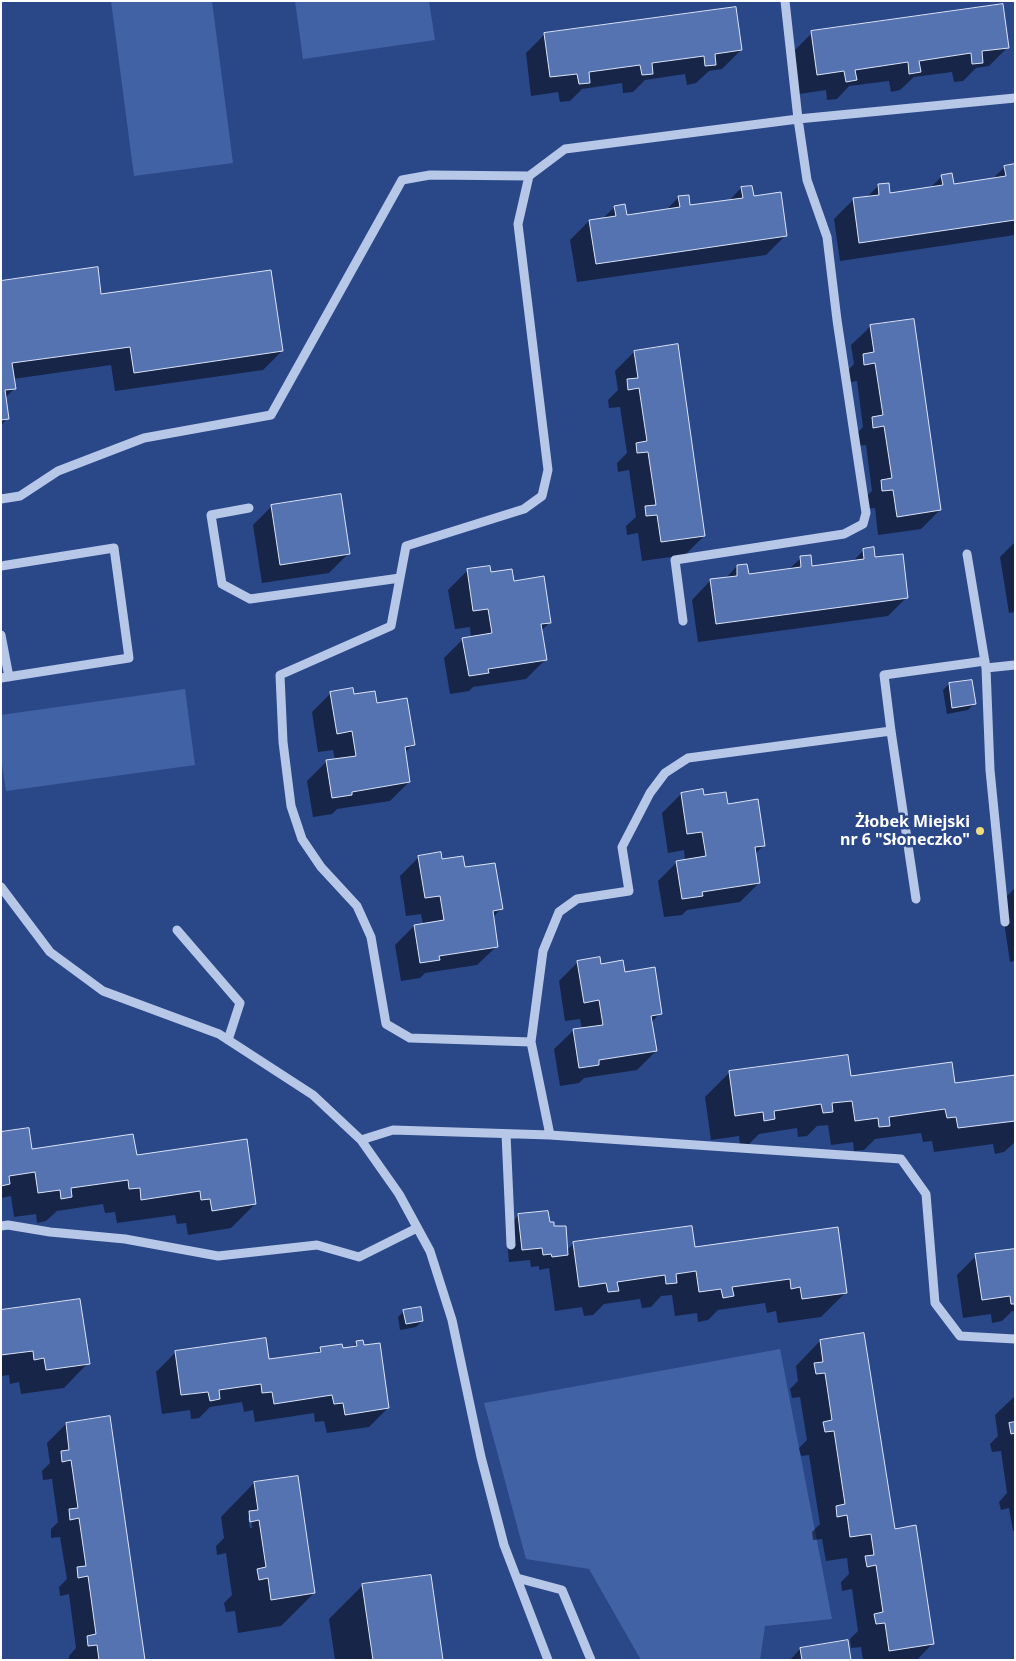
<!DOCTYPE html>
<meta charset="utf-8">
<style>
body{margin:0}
#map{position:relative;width:1016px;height:1661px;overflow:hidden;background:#2a4788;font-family:"Noto Sans",sans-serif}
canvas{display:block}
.frame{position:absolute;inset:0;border:2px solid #fff;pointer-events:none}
</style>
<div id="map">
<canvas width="1016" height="1661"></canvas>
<div class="frame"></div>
</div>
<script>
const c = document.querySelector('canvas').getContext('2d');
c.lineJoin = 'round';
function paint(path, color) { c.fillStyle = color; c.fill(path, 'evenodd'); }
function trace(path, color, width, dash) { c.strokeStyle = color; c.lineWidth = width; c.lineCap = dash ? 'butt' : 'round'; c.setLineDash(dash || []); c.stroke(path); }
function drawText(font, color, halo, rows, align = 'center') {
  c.font = font + ' "Noto Sans",sans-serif'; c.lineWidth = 5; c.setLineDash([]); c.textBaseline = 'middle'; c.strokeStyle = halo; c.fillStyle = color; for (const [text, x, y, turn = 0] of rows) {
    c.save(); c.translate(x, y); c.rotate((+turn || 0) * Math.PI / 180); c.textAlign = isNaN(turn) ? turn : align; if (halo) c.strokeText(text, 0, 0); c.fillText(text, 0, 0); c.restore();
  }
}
paint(new Path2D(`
 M111 1H212L233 163 134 176Z
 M295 1H429L435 40 303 59Z
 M185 689 195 765 6 791 1 758V715Z
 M780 1349 832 1619 765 1626 760 1660H641L589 1569 526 1559 484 1403Z`), '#4262a6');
paint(new Path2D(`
 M812 33 1008 47 989 66 976 68 963 81 954 82 952 72 914 77 900 90 891 92 889 81 849 86 837 99 827 100 826 90 799 94 793 52Z
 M545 34 741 50 722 69 709 71 696 83 687 85 685 74 645 80 633 92 623 93 622 83 582 89 570 101 560 102 558 92 531 96 526 53Z
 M1015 166V235L840 261 834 219 853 200 866 198 878 186 889 195 929 189 942 176 953 185 992 179 1005 167Z
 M741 188 753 197 785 236 766 255 577 282 570 240 589 221 602 219 615 207 626 216 666 210 679 197 689 207 729 201Z
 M1 282 100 295 282 351 263 370 115 391 111 365 13 379 15 388 5 398 8 418 1 425Z
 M871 326 940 510 921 529 878 535 875 508 864 509 862 500 872 491 866 445 855 446 853 437 863 427 857 381 846 383 844 374 854 364 851 345Z
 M634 352 704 536 685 555 642 561 638 533 627 535 626 526 636 517 629 470 618 472 617 463 627 453 620 407 609 408 608 400 618 390 615 371Z
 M272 506 348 554 329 573 262 583 253 525Z
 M1015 542V612L1009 613 1000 557Z
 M864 550 874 559 907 597 888 616 698 642 692 600 711 580 725 579 737 566 748 575 788 570 801 558 811 567 852 562Z
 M467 571 489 573 513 582 550 622 541 631 545 660 526 679 473 687 469 691 450 694 444 658 463 639 471 638 470 627 455 629 448 590Z
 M949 684 974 704 968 710 947 714 943 690Z
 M331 693 353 696 376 704 413 745 404 753 409 782 390 801 337 809 332 814 313 817 307 781 326 762 335 760 333 750 318 752 312 712Z
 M681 794 703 797 727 805 764 845 755 854 759 883 740 902 687 910 682 915 664 917 658 881 677 862 685 861 684 850 668 853 662 813Z
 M419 857 441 860 464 869 501 909 492 918 497 946 477 965 425 973 420 978 401 981 395 945 414 926 423 924 421 914 406 916 400 876Z
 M1015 888V961L1010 962 1001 902Z
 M578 962 600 965 624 974 660 1013 651 1023 656 1051 637 1070 584 1078 579 1083 560 1086 554 1049 574 1030 582 1029 580 1019 565 1021 559 981Z
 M730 1072 850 1077 954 1084 1015 1076V1142L1004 1152 995 1154 993 1144 934 1152 932 1141 923 1142 921 1133 875 1139 864 1150 854 1151 853 1142 831 1145 828 1125 817 1126 807 1136 798 1137 797 1128 759 1134 749 1144 740 1145 739 1136 711 1140 705 1097Z
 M1 1133 31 1150 136 1157 255 1204 231 1228 188 1235 186 1223 177 1224 175 1215 117 1223 115 1212 105 1213 103 1204 57 1211 46 1221 37 1223 36 1214 14 1217 11 1196 1 1198Z
 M519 1215 549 1224 553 1228 567 1250 574 1243 693 1248 846 1292 821 1317 778 1323 776 1311 767 1313 765 1303 718 1310 708 1320 698 1322 697 1313 675 1316 672 1295 661 1296 651 1307 642 1308 640 1299 604 1304 593 1315 584 1316 582 1307 555 1311 549 1268 539 1270V1266L531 1267 530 1260 509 1262 506 1228Z
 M1015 1250V1311H1012L1002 1321 992 1323 991 1314 963 1318 957 1275 976 1256Z
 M1 1311 88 1363 64 1388 21 1394 19 1382 10 1384 9 1375 1 1376Z
 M404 1311 422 1321 416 1327 400 1330 398 1317Z
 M820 1341 894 1530 933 1643 917 1660H863L861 1647 851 1648 850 1639 858 1631 852 1589 842 1591 841 1582 849 1574 847 1558 826 1561 822 1539 813 1540 812 1532 820 1524 809 1455 801 1456 799 1448 807 1440 800 1397 792 1398 790 1389 798 1381 796 1366Z
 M357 1342 388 1408 369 1427 327 1433 324 1421 315 1422 314 1413 255 1422 253 1410 244 1412 242 1402 210 1407 199 1418 191 1419 190 1410 162 1414 156 1372 175 1353 268 1360 315 1354 321 1348 341 1350 351 1349Z
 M1015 1396V1531H1013L1009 1508 1001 1510 999 1502 1007 1493 1001 1451 992 1452 990 1444 998 1436 995 1415Z
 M66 1424 143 1660H69V1656L76 1648 69 1594 60 1596 59 1587 67 1579 60 1537 51 1538V1529L58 1522 52 1479 43 1480 42 1471 50 1463 47 1443Z
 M254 1483 314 1593 281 1626 238 1633 235 1611 226 1612 224 1603 232 1595 226 1553 217 1555 216 1546 224 1538 221 1517ZM251 1515 252 1528H250L248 1518Z
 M363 1585 441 1660H335L329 1619Z
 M800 1649 850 1660H790Z`), '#0007');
const building = new Path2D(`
 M1003 4 1009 48 982 51 983 63 972 64 971 53 919 61 921 72 909 74 908 62 855 70 857 80 846 82 844 71 817 75 811 31Z
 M736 7 742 50 715 54 716 65 705 66 704 56 652 63 653 74 642 75 640 65 589 72 590 83 579 84 577 74 550 77 544 33Z
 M1015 164V220L859 243 853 198 879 195 878 184 889 183 890 193 943 185 941 175 952 173 954 184 1006 176 1004 166Z
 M752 186 754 196 781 192 787 236 596 264 589 220 616 216 614 206 625 204 627 215 680 207 678 196 689 195 690 205 743 198 741 187Z
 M98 267 101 294 271 270 283 351 134 373 130 347 12 363 16 389 5 390 9 419 1 420V281Z
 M914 319 941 510 897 517 893 490 882 491 881 480 892 478 884 426 873 428 872 417 883 415 875 363 864 365 863 354 874 352 870 325Z
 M678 344 705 536 661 542 657 515 646 516 645 506 656 505 648 452 637 453 636 443 647 441 639 388 628 390 627 379 638 378 634 351Z
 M341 494 350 554 280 565 271 505Z
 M874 547 875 557 903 554 908 598 716 624 710 579 737 576V565L747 564 749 574 801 567 800 556 811 555 812 566 864 559 863 549Z
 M490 566 491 572 512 569 514 581 544 576 551 623 541 624 547 660 488 669 489 673 469 676 462 638 492 633 488 609 473 611 467 569Z
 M972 680 976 704 952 708 949 683Z
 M353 688 354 694 375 691 377 703 407 698 415 745 405 747 410 782 352 792V795L332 798 326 760 356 756 352 731 337 734 330 692Z
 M703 789 704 795 726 792 728 804 758 799 765 846 755 847 760 883 702 892 703 896 682 899 676 861 706 856 702 832 687 834 681 793Z
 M441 852 442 859 463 856 465 867 495 863 503 909 493 911 498 947 439 956 440 960 420 963 414 925 444 920 440 896 425 898 418 856Z
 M600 957 601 964 623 960 625 972 655 967 662 1014 651 1016 657 1051 599 1060V1065L579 1068 573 1029 603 1025 599 1000 584 1003 577 961Z
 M848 1055 851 1076 952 1062 955 1083 1015 1075V1121L958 1128 956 1117 947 1118 945 1109 889 1117 890 1126 879 1127 878 1118 855 1121 852 1101 832 1103 833 1112 823 1113 821 1104 774 1111 775 1119 764 1121 763 1112 735 1116 729 1071Z
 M29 1128 32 1149 133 1134 137 1155 247 1139 256 1204 212 1211 210 1199 201 1200 200 1191 141 1200 140 1188 129 1189 128 1180 71 1188 72 1197 61 1199 60 1190 38 1193 35 1172 9 1176 10 1184 1 1186V1132Z
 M548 1211 550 1222H554V1226H566L568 1255 552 1257 551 1254 543 1255 542 1248 522 1250 518 1214Z
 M692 1226 695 1247 838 1227 847 1293 802 1299 800 1287 791 1289 790 1279 732 1287 734 1296 723 1298 721 1289 699 1292 696 1271 676 1274 677 1283 666 1284 665 1275 617 1282 619 1291 608 1292 606 1283 579 1287 573 1242Z
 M1015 1249V1304H1011L1010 1296 982 1300 975 1254Z
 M80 1299 90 1364 46 1370 44 1358 34 1360 33 1351 1 1355V1310Z
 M421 1307 423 1321 406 1324 403 1310Z
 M864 1333 895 1529 916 1525 934 1644 889 1651 885 1623 876 1624 874 1614 883 1612 876 1565 867 1567 865 1556 874 1555 871 1534 850 1537 847 1515 837 1517 836 1506 845 1504 834 1431 825 1432 823 1422 832 1420 825 1373 816 1374 814 1363 823 1362 820 1340Z
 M266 1338 269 1359 321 1352 320 1347 342 1344 343 1348 357 1346 356 1341 363 1340 364 1345 380 1343 389 1408 345 1415 343 1403 334 1404 332 1395 274 1404 272 1392 262 1393 261 1384 219 1390 220 1399 210 1401 208 1392 181 1395 175 1351Z
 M110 1416 145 1660H99L97 1645 88 1646 87 1636 96 1634 88 1576 78 1578 77 1567 86 1566 79 1518 70 1520 69 1509 78 1508 71 1460 62 1462 61 1451 69 1450 66 1423Z
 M1015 1422V1433L1011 1434 1009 1423Z
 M298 1476 315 1593 271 1600 268 1578 259 1580 257 1569 266 1567 259 1520 250 1522 249 1511 258 1510 254 1482Z
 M431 1575 443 1660H373L362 1584Z
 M848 1640 851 1660H802L800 1648Z`);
paint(building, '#5673b1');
trace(building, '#dbe4f7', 1);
trace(new Path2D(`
 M1 499 20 496 58 471 144 438 271 415 402 180 430 175 529 176
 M249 508 211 515 222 584 250 599 400 578
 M967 554 986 668 990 770 1005 922
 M1 566 114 548 129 658 1 678
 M683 621 675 560 844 534 863 524 866 513 837 320 827 237 807 180 798 119 785 1
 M1 635 9 677
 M986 668 1015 665
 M1 887 50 952 103 991 219 1034 313 1095 361 1140 399 1194 430 1251 452 1320 481 1457 504 1545 548 1660
 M916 899 891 731 884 675 985 661
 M177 930 240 1003 228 1040
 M531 1042 543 951 559 912 577 899 629 891 622 847 650 793 665 773 688 758 891 731
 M506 1134 511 1245
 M550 1135 531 1042 410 1038 386 1024 371 937 357 906 321 867 302 839 291 806 283 742 280 675 391 626 406 546 524 509 542 496 548 470 518 224 529 176 565 149 798 119 1015 98
 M361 1140 393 1130 550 1135 901 1159 926 1194 935 1303 960 1336 1015 1339
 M1 1226 8 1225 50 1232 125 1239 218 1256 317 1245 359 1257 417 1228
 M517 1578 562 1590 591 1660`), '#b7c7e8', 9);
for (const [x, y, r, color] of [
 [980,831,5,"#efdd7f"]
]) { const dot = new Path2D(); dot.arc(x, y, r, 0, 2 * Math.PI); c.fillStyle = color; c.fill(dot); trace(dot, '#2a4788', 2); }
drawText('bold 16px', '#fff', '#2a4788', [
 ["Żłobek Miejski",970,822],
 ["nr 6 \"Słoneczko\"",970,840]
], 'right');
</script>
